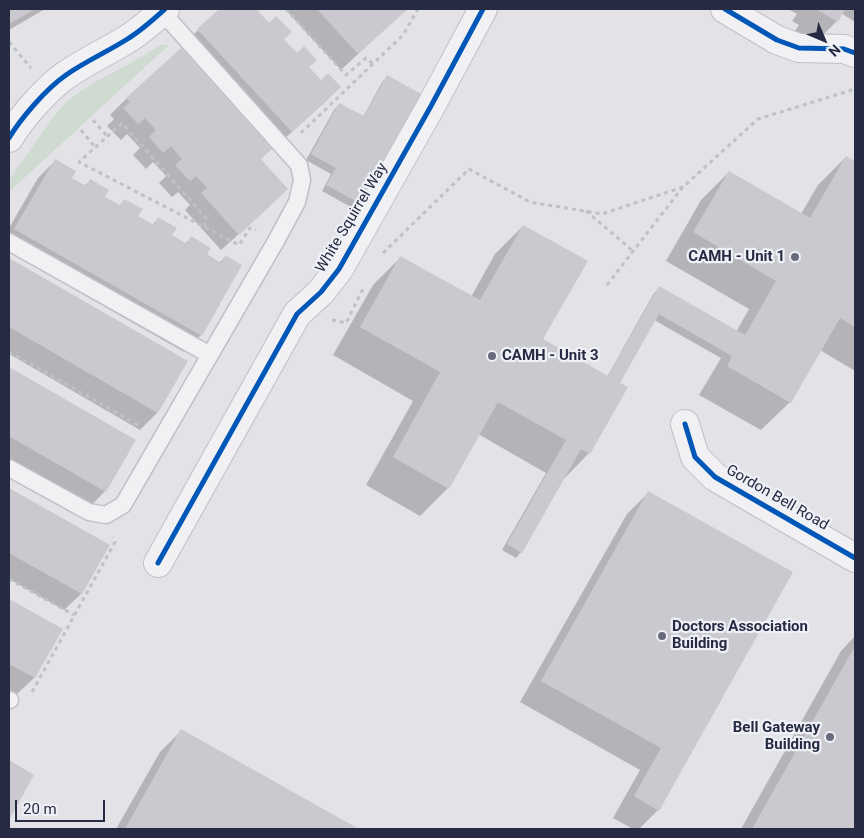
<!DOCTYPE html>
<style>
body{margin:0}
#map{position:relative;width:864px;height:838px;overflow:hidden;background:#e2e2e7;font-family:Roboto,sans-serif}
canvas{display:block}
.frame{position:absolute;inset:0;border:10px solid #262b43;pointer-events:none}
.north{position:absolute;left:799px;top:15px;width:50px;height:50px;-webkit-text-stroke:4px #eff1f7;paint-order:stroke;rotate:135deg;font-size:14px;font-weight:700;line-height:20px;text-align:center;color:#262b43}
.north::after{content:'';display:block;margin:auto;width:18px;height:22px;background:#262b43;clip-path:polygon(50% 0,100% 100%,50% 72%,0 100%)}
.scale{position:absolute;left:15px;top:800px;width:90px;height:22px;box-sizing:border-box;border:2px solid #262b43;border-top:0;padding-left:6px;font-size:15px;line-height:18px;white-space:nowrap;color:#262b43;-webkit-text-stroke:4px #eff1f7;paint-order:stroke}
</style>
<div id="map">
<canvas width="864" height="838"></canvas>
<div class="frame"></div>
<div class="north">N</div>
<div class="scale">20 m</div>
</div>
<script>
const c = document.querySelector('canvas').getContext('2d');
c.lineJoin = 'round';
function paint(path, color) { c.fillStyle = color; c.fill(path, 'evenodd'); }
function trace(path, color, width, dash) { c.strokeStyle = color; c.lineWidth = width; c.lineCap = dash ? 'butt' : 'round'; c.setLineDash(dash || []); c.stroke(path); }
function drawText(font, color, halo, rows, align = 'center') {
  c.font = font + ' Roboto,sans-serif'; c.lineWidth = 4.5; c.setLineDash([]); c.textBaseline = 'middle'; c.strokeStyle = halo; c.fillStyle = color; for (const [text, x, y, turn = 0] of rows) {
    c.save(); c.translate(x, y); c.rotate((+turn || 0) * Math.PI / 180); c.textAlign = isNaN(turn) ? turn : align; if (halo) c.strokeText(text, 0, 0); c.fillText(text, 0, 0); c.restore();
  }
}
paint(new Path2D(`
 M161 45H169L9 192V180L51 120 65 103 78 93 95 82 131 63Z`), '#cfdbd1');
paint(new Path2D(`
 M9 9H45L9 30Z
 M221 9H258L256 11 321 81 340 87 323 104 274 148 181 46Z
 M285 9H406L341 70Z
 M788 9H855V22L841 13 837 21 816 42 795 31 799 25 792 21 797 14Z
 M387 77 424 97 358 211 322 191 331 174 306 160 334 110 339 104 363 117 382 82Z
 M127 98 260 160 270 206 221 250 185 210 190 205 178 192 172 197 159 183 166 176 153 162 146 169 133 155 140 148 127 134 121 140 107 126 114 119 110 115Z
 M846 157 855 163V371L820 350 790 402 761 430 699 395 721 358 654 320 618 383 589 453 562 481 521 552 516 558 502 550 546 473 478 434 448 488 420 516 366 485 413 401 333 355 373 285 401 257 471 297 495 254 523 226 542 340 607 377 654 293 660 288 736 332 749 309 666 261 701 200 729 172 801 214 818 185Z
 M55 161 70 178 84 186 90 181 103 197 119 206 125 200 137 217 152 225 158 219 171 236 185 244 191 238 205 255 219 263 225 257 241 266 201 335 184 352 9 252V228L38 178Z
 M9 259 186 362 157 413 140 430 9 354Z
 M9 368 135 441 105 491 89 508 9 462Z
 M9 490 108 545 81 594 64 610 9 579Z
 M648 493 791 573 658 810 639 829H633L613 818 640 770 520 702 627 514Z
 M9 600 61 629 34 678 17 694 9 690Z
 M855 636V829H741L841 651Z
 M181 731 356 829H116L160 752Z
 M9 762 33 775 9 818Z`), '#0003');
paint(new Path2D(`
 M9 9H35L9 24Z
 M219 9H259L258 11 269 23 276 16 292 32 284 39 297 53 304 46 317 60 309 67 321 80 328 73 341 87 292 132 197 29Z
 M317 9H408L358 54Z
 M816 9H845L838 22Z
 M181 48 272 149 261 159 288 189 239 235 201 193 207 188 196 176 190 181 175 165 182 159 171 146 163 153 149 137 156 130 145 118 138 124 123 108 130 102 126 98Z
 M387 75 425 96 365 206 326 185 336 168 311 154 339 103 364 116Z
 M846 156 855 161V327L840 318 791 403 727 366 732 356 659 314 620 383 628 387 590 454 581 449 522 553 507 544 566 440 498 402 449 489 393 457 440 372 360 327 400 256 480 300 523 225 588 261 543 339 608 376 659 286 745 335 776 281 693 232 729 171 810 218Z
 M55 159 76 171 72 178 86 186 90 179 109 190 105 197 120 205 124 199 143 209 138 216 154 225 158 217 177 228 172 235 187 244 191 236 211 248 207 254 221 263 225 255 242 265 202 336 14 229Z
 M9 258 188 361 158 413 9 327Z
 M9 367 136 440 106 492 9 436Z
 M9 488 110 545 82 594 9 553Z
 M648 491 793 572 659 811 634 796 661 748 541 681Z
 M9 599 63 629 35 678 9 664Z
 M855 646V829H752Z
 M181 729 359 829H125Z
 M9 760 34 775 9 820Z`), '#c9c9cf');
const service = new Path2D(`
 M9 242 210 355
 M9 468 89 512 106 515 123 505 276 241 297 202 302 180 299 165 162 12
 M9 700H10`);
const minor = new Path2D(`
 M725 9 777 40 799 48 844 49 855 53
 M9 138C21 118 46 89 66 75 86 61 109 51 129 38 142 30 154 19 165 9
 M685 424 695 457 715 477 855 558
 M158 563 297 314 321 292 339 269 431 106 483 9`);
trace(service, '#bfbfc5', 19);
trace(minor, '#bfbfc5', 30);
trace(new Path2D(`
 M286 9 346 75 366 58 373 64
 M9 42 31 68
 M93 120 107 136
 M81 130 95 147
 M301 133 403 35 418 9
 M586 211 633 251
 M205 227 206 218 122 123 79 162 239 245 250 228 256 230
 M383 253 469 169 530 202 602 214 683 187 758 119 855 89
 M607 285 682 188
 M332 320 346 323 364 287
 M9 352 138 425
 M9 579 74 615
 M32 692 115 542 113 537`), '#c0c1c7', 3, [4, 4]);
trace(service, '#f1f1f4', 16);
trace(minor, '#f1f1f4', 28);
trace(new Path2D(`
 M725 9 777 40 799 48 844 49 855 53
 M9 138C21 118 46 89 66 75 86 61 109 51 129 38 142 30 154 19 165 9
 M685 424 695 457 715 477 855 558
 M158 563 297 314 321 292 339 269 431 106 483 9`), '#0057b8', 5);
for (const [x, y, r, color] of [
 [795,257,5,"#686b7c"],
 [492,356,5,"#686b7c"],
 [662,636,5,"#686b7c"],
 [830,737,5,"#686b7c"]
]) { const dot = new Path2D(); dot.arc(x, y, r, 0, 2 * Math.PI); c.fillStyle = color; c.fill(dot); trace(dot, '#eff1f7', 2); }
drawText('15px', '#262b43', '#eff1f7', [
 ["White Squirrel Way",352,218,-59],
 ["Gordon Bell Road",777,498,30]
]);
drawText('bold 15px', '#262b43', '#eff1f7', [
 ["CAMH - Unit 1",785,257],
 ["CAMH - Unit 3",502,356,"left"],
 ["Doctors Association",672,627,"left"],
 ["Building",672,644,"left"],
 ["Bell Gateway",820,728],
 ["Building",820,745]
], 'right');
</script>
